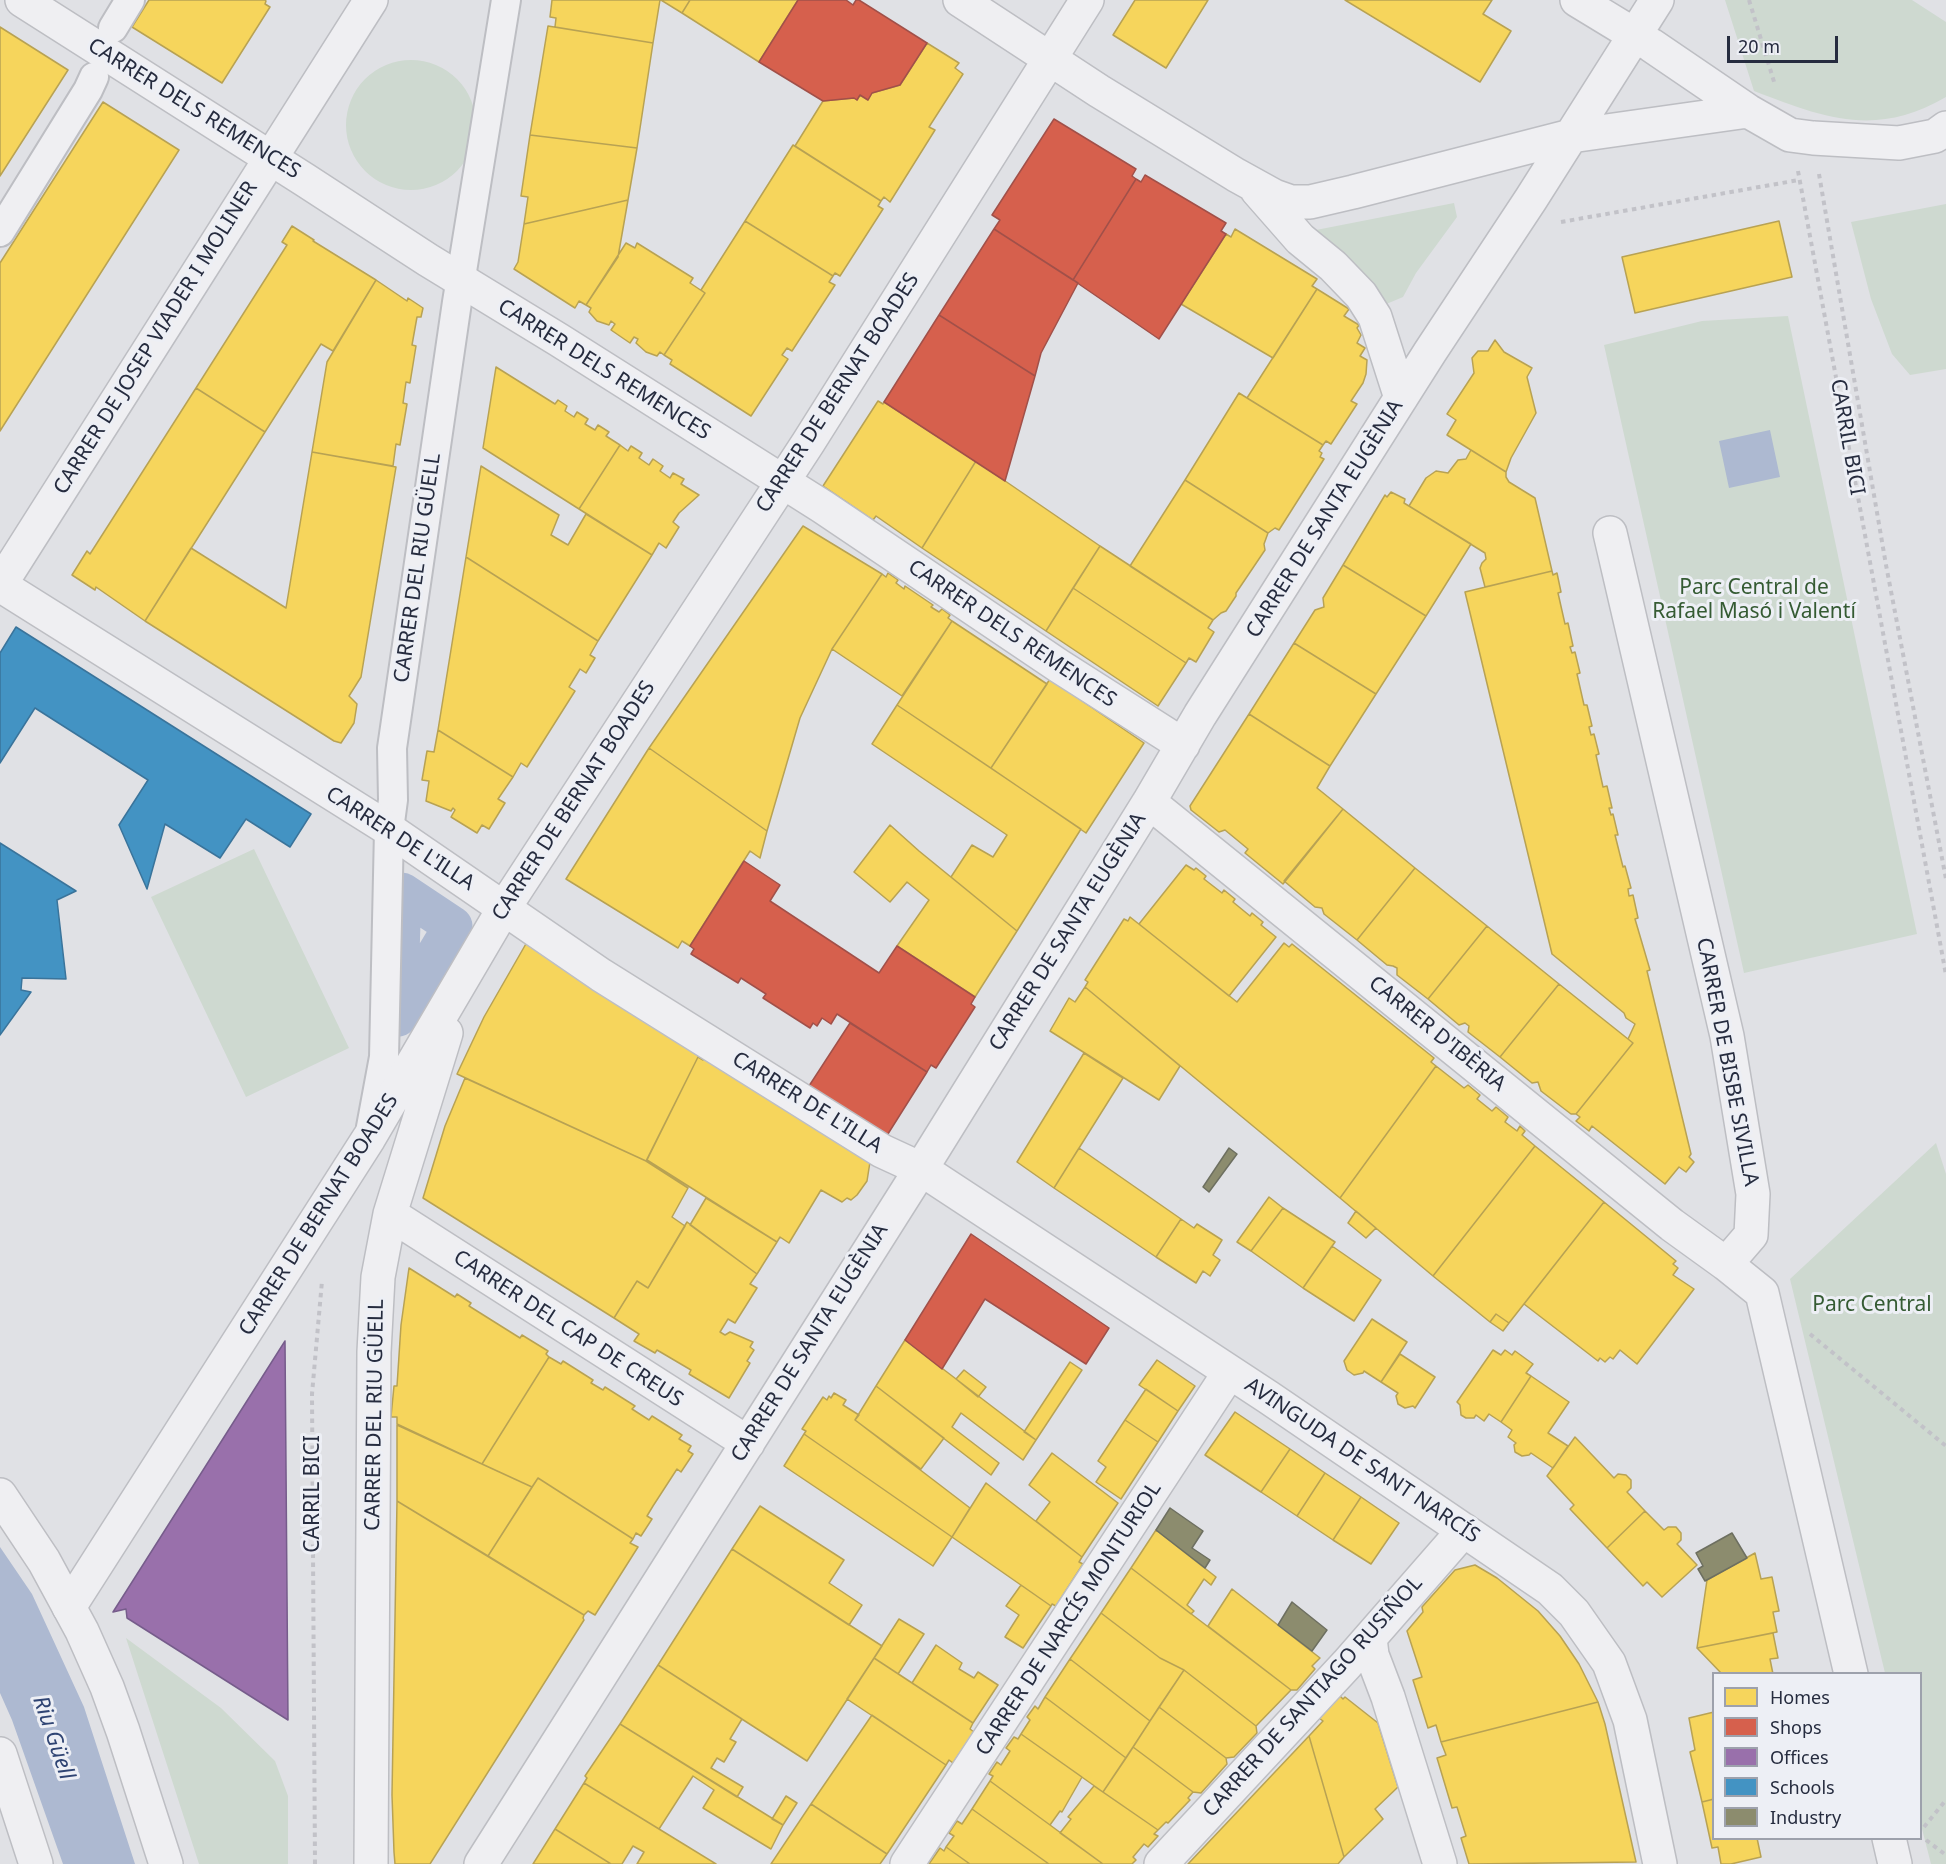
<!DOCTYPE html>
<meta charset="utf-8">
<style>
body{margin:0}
#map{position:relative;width:1946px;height:1864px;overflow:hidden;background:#e0e1e5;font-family:"Noto Sans",sans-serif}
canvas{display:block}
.legend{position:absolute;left:1712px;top:1672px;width:210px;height:168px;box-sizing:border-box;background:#edeff5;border:2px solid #9da1ac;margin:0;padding:8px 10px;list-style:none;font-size:18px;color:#262c3f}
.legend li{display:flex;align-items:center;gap:12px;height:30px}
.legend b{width:30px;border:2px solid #9da1ac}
.scale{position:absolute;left:1727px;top:36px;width:111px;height:27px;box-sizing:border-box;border:3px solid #262c3f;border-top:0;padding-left:8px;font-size:18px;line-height:21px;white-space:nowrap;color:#262c3f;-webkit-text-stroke:4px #edeff5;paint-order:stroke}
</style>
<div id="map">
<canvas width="1946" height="1864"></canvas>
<ul class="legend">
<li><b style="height:16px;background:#f6d55c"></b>Homes</li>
<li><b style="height:16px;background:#d6604d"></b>Shops</li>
<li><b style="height:16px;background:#9970ab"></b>Offices</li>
<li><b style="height:16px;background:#4393c3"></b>Schools</li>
<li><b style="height:16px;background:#8c8c6e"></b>Industry</li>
</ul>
<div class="scale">20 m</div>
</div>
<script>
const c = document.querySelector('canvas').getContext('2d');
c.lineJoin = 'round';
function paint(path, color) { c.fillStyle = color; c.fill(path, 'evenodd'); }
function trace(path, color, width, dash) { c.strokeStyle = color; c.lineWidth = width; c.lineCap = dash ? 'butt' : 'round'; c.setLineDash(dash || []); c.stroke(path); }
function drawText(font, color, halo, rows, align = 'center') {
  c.font = font + ' "Noto Sans",sans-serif'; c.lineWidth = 6; c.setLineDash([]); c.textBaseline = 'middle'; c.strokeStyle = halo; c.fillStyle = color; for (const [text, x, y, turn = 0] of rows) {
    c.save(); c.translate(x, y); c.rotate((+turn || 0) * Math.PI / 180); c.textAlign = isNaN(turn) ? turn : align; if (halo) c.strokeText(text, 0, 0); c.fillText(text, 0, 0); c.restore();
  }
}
paint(new Path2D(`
 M1725 0H1912L1946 22V97C1876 138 1824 118 1754 91Z
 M346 125a65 65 0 1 1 130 0a65 65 0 1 1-130 0Z
 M1454 203 1457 217 1416 273 1403 297 1384 305 1344 256 1316 230Z
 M1946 204V369L1910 375 1892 354 1871 299 1851 222Z
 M1788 316 1917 934 1744 973 1604 345 1702 321Z
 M254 849 349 1048 246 1097 151 897Z
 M1936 1143 1946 1174V1864H1931L1920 1821V1674L1885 1673 1790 1279Z
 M126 1638 221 1708 275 1761 288 1796V1864H199Z`), '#ced9d0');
paint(new Path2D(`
 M1770 430 1780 477 1729 488 1719 441Z
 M0 1547 32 1594 84 1707 135 1864H63L12 1720 0 1693Z`), '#adb9d1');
const homes = new Path2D(`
 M149 0H265L266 1 265 4 270 7 222 83 132 27Z
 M552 0H660L653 43 555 27 556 18 550 17Z
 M661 0H690L682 13Z
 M690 0H798L759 62 682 13Z
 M1135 0H1208L1166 68 1113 35Z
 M1345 0H1492L1483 14 1511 31 1480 82Z
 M548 26 653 43 637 148 530 135Z
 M0 27 68 70 0 176Z
 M927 43 959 63 955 68 963 74 929 127 935 130 890 202 884 197 881 201 795 146 823 101 854 98 857 100 860 95 868 100 872 93 900 85Z
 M103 102 179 150 0 431V263Z
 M530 135 637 148 628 200 524 224 528 197 521 196Z
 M793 145 881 201 878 206 883 209 840 276 835 273 833 276 745 221Z
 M628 200 618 257 586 305 579 301 575 308 514 269 518 262 524 224Z
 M745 221 833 276 829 282 835 285 792 351 787 348 782 355 788 359 751 416 670 364 672 360 664 355 705 293 701 290Z
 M1779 221 1792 277 1635 313 1622 257Z
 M292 226 314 240 313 241 376 280 333 351 321 344 265 432 196 388 287 245 282 242Z
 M1235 229 1317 279 1312 286 1317 289 1273 358 1181 304 1226 234 1231 237Z
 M626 243 635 248 637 243 693 278 690 283 705 293 664 355 660 352 657 356 646 352 636 343 638 339 634 337 630 343 611 330 615 324 611 321 609 325 597 321 589 312 591 308 586 305Z
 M376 280 407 301 408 298 423 308 421 317H417L412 345 416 346 410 383 406 382 403 403 407 404 400 445 396 444 393 466 312 452 327 362Z
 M1317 289 1349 309 1344 316 1359 325 1357 328 1361 335 1357 343 1365 348 1360 356 1367 360 1366 374 1363 383 1351 401 1357 404 1331 444 1326 441 1323 445 1247 398Z
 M1495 340 1504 352 1532 368 1527 377 1536 413 1511 458 1506 472 1447 435 1456 420 1447 414 1474 373 1472 358 1478 351H1488Z
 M496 367 555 404 558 400 567 406 565 411 574 417 577 412 588 419 585 424 595 430 598 425 609 432 606 436 620 445 579 509 483 448Z
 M196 388 265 432 145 621 96 587 95 590 72 575 87 551 90 554Z
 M1239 393 1323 445 1319 451 1322 453 1320 457 1324 459 1279 530 1275 528 1268 533 1185 480Z
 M878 401 883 404 884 402 976 461 922 548 876 516 873 520 823 486Z
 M620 445 628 451 631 446 642 453 639 458 649 465 653 459 663 466 660 471 670 478 673 473 684 479 681 484 699 495 679 513 673 522 679 527 666 548 659 543 652 555 579 509Z
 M1471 450 1506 472V477L1509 482 1535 498 1552 571 1485 587 1480 568 1482 563 1486 559 1485 553 1409 506 1426 478 1436 471 1448 473 1458 460 1466 459Z
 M312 452 396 467 361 677 349 696 357 704 354 723 341 743 334 741 145 621 191 548 286 608Z
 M976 461 1100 546 1046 631 922 548Z
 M481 466 559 515 551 535 568 545 586 514 652 555 598 641 466 557Z
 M1185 480 1268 533 1264 544 1265 550 1236 593V596L1226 611 1221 613 1213 620 1130 566Z
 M1391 492 1405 499 1404 503 1471 544 1426 616 1343 565 1385 495 1387 497Z
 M803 526 882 574 832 649 800 718 767 831 649 748Z
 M1100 546 1213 620 1208 628 1214 632 1196 662 1189 658 1186 663 1073 588Z
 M466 557 598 641 590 655 595 658 586 673 580 669 569 687 575 691 527 767 521 763 513 777 438 730Z
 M1343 565 1426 616 1376 694 1294 643 1315 610 1324 607 1323 598Z
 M1552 571 1553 575 1557 573 1561 592 1558 593 1565 624 1568 623 1573 646 1570 647 1572 653 1575 652 1580 673 1577 674 1584 705H1587L1592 726 1589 727 1591 735 1594 734 1599 754 1596 755 1603 787 1607 786 1612 808H1609L1611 815 1613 814 1618 835H1615L1623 867 1625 866 1631 888 1628 889 1629 896 1633 895 1638 918 1635 919 1650 970 1647 971 1691 1154 1689 1157 1694 1162 1686 1172 1679 1167 1665 1184 1592 1126 1589 1131 1576 1121 1580 1117 1576 1114 1633 1043 1628 1039 1635 1024 1626 1018 1624 1013 1552 954 1465 592Z
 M888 573 898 580 896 583 904 589 905 586 933 605 931 607 939 612 942 609 950 615 948 618 952 621 902 696 832 649 882 574 886 577Z
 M1073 588 1186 663 1158 706 1046 631Z
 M952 621 1047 684 991 768 897 705Z
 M1294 643 1376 694 1330 766 1249 714Z
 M1050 679 1144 743 1086 833 991 768Z
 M897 705 1081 829 1017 931 951 877 972 845 993 857 1007 835 872 744Z
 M1249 714 1330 766 1317 788 1343 809 1283 884 1245 853 1248 849 1225 830 1219 832 1191 810 1190 806Z
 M438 730 513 777 498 799 505 803 489 829 482 825 477 833 451 817 455 810 453 808 451 811 426 801 429 781 422 780 427 751 434 752Z
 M649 748 767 831 760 858 750 851 690 946 682 941 678 948 566 879Z
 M1343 809 1415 868 1357 940 1324 914 1322 908 1315 907 1284 881Z
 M890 825 919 851 1017 931 975 997 897 946 929 900 907 882 890 902 854 872Z
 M1186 865 1194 870 1196 868 1206 876 1204 879 1222 893 1224 890 1235 899 1233 902 1250 916 1252 913 1263 922 1261 925 1276 937 1229 996 1139 924Z
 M1415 868 1487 926 1428 999 1397 975V968L1393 966 1387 965 1357 940Z
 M1130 917 1237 1002 1284 943 1289 947 1292 944 1434 1058 1431 1062 1436 1066 1340 1198 1085 987 1088 982 1085 980 1124 919 1128 921Z
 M1487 926 1559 984 1500 1057 1468 1032 1469 1026 1465 1023 1459 1025 1428 999Z
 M527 942 702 1049 646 1161 457 1074 484 1017Z
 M1559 984 1633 1043 1576 1114H1571L1541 1091 1538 1082 1532 1083 1500 1057Z
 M1085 987 1180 1066 1159 1100 1050 1031 1069 998 1075 1002Z
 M1084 1053 1123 1078 1054 1188 1017 1162Z
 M698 1057 703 1060 704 1057 870 1162 867 1181 857 1195 851 1200 847 1198 842 1202 821 1190 789 1243 780 1237 777 1242 647 1160Z
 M1436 1066 1464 1088 1468 1085 1480 1095 1477 1099 1492 1111 1496 1107 1508 1117 1505 1122 1517 1131 1520 1126 1525 1131 1522 1135 1535 1146 1433 1276 1340 1198Z
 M465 1078 646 1161 688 1188 672 1217 685 1226 648 1288 637 1281 614 1318 423 1198 445 1126Z
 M1535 1146 1604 1202 1509 1323 1496 1314 1490 1322 1433 1276Z
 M1079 1148 1181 1219 1156 1257 1054 1188Z
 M1269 1197 1283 1208 1251 1251 1237 1242Z
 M706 1198 777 1242 757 1274 690 1225Z
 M1604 1202 1676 1261 1673 1264 1678 1268 1673 1275 1694 1289 1637 1364 1620 1350 1613 1359 1610 1357 1605 1362 1600 1358 1598 1361 1524 1304Z
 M1283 1208 1335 1242 1303 1288 1251 1251Z
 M1356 1211 1376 1228 1366 1238 1348 1223Z
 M1181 1219 1194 1228 1197 1224 1222 1240 1213 1255 1220 1260 1210 1276 1203 1271 1196 1283 1156 1257Z
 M687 1222 757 1274 750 1284 757 1288 735 1323 728 1319 720 1332 725 1335 730 1332 753 1342 750 1347 754 1350 747 1361 750 1363 729 1398 689 1374 691 1370 657 1350 655 1353 634 1341 639 1334 614 1318 637 1281 648 1288Z
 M1332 1246 1381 1280 1354 1321 1303 1288Z
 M409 1268 455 1297 457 1294 471 1303 469 1306 520 1338 522 1335 548 1351 546 1354 549 1357 482 1464 397 1424V1417H391L394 1386H397L401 1325Z
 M1496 1314 1509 1323 1503 1331 1490 1322Z
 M1372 1319 1407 1342 1381 1382 1364 1371 1363 1373 1354 1375 1347 1370 1344 1361Z
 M905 1340 1036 1440 1023 1460 961 1413 952 1427 999 1463 991 1475 876 1386Z
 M1493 1350 1501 1355 1505 1350 1512 1355 1515 1351 1533 1364 1526 1373 1531 1376 1501 1422 1489 1414 1484 1421 1476 1415 1474 1418H1466L1461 1415 1460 1405 1457 1402Z
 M1400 1354 1435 1377 1415 1408 1413 1406 1405 1408 1398 1404 1396 1396 1398 1393 1381 1382Z
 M549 1357 561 1364 563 1361 593 1380 591 1383 603 1390 605 1387 635 1406 632 1409 649 1420 652 1416 682 1435 679 1439 691 1446 688 1451 693 1454 681 1472 677 1469 653 1506 647 1516 652 1519 641 1536 636 1533 633 1539 538 1478 532 1487 482 1464Z
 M1157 1360 1195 1386 1178 1411 1139 1385Z
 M1070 1362 1082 1370 1036 1440 1024 1432Z
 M964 1370 986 1387 978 1397 956 1379Z
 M1531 1376 1569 1402 1548 1433 1568 1446 1553 1468 1531 1453 1529 1455 1522 1456 1515 1452 1514 1445 1516 1443 1508 1437 1512 1430 1501 1422Z
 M876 1386 944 1438 921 1469 855 1420Z
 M1146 1389 1178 1411 1158 1442 1125 1420Z
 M834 1393 846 1400 843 1405 859 1415 855 1420 970 1508 952 1537 804 1434 806 1431 802 1429 823 1397 827 1400 829 1396 831 1398Z
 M1235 1412 1290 1449 1261 1492 1205 1455Z
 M1125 1420 1158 1442 1121 1499 1096 1482 1106 1467 1098 1461Z
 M397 1425 532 1487 488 1556 397 1501Z
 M804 1434 952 1537 933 1566 784 1466Z
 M1575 1437 1614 1478 1618 1474 1626 1475 1631 1480V1488L1627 1492 1645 1511 1607 1548 1570 1509 1574 1505 1547 1476Z
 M1290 1449 1325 1473 1297 1516 1261 1492Z
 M1052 1453 1118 1503 1082 1557 1036 1521 1050 1502 1029 1485Z
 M1325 1473 1361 1497 1333 1540 1297 1516Z
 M538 1478 633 1539 630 1543 638 1547 595 1615 588 1611 584 1615 488 1556Z
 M986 1483 1082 1557 1079 1562 1083 1564 1056 1606 1052 1604 1051 1606 952 1537Z
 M1361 1497 1399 1523 1371 1564 1333 1540Z
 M397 1501 584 1615 583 1618 584 1620 430 1864H395L394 1852 392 1795Z
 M760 1506 844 1560 829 1583 862 1605 849 1625 732 1549Z
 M1645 1511 1664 1530 1668 1527H1676L1681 1533V1540L1677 1544 1697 1565 1662 1597 1647 1582 1643 1586 1607 1548Z
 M1156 1530 1216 1577 1211 1585 1204 1579 1187 1605 1194 1611 1191 1614 1131 1568Z
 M732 1549 882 1646 807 1761 658 1665Z
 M1755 1553 1761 1579 1772 1577 1779 1611 1773 1612 1777 1632 1697 1648 1707 1580Z
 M1475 1565 1497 1578 1538 1611 1560 1636 1579 1664 1598 1702 1441 1742 1436 1725 1428 1728 1413 1680 1422 1677 1407 1631 1423 1612 1422 1607 1455 1570Z
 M1131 1568 1291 1690 1256 1726 1184 1670 1160 1658 1101 1613Z
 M1021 1585 1051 1606 1023 1648 1005 1637 1019 1615 1006 1606Z
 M1232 1589 1320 1658 1312 1666 1315 1669 1297 1690H1291L1208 1626Z
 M1101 1613 1160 1658 1184 1670 1150 1721 1070 1659Z
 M899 1619 924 1634 898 1674 874 1658Z
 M1773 1633 1778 1658 1770 1659 1773 1674H1722L1697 1648Z
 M936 1645 962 1663 959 1669 974 1678 978 1672 998 1685 973 1723 912 1683Z
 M874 1658 973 1723 970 1729 974 1732 953 1763 949 1760 946 1765 847 1699Z
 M1070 1659 1150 1721 1126 1758 1045 1697Z
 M658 1665 742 1719 730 1739 736 1742 724 1762 717 1758 711 1768 743 1787 737 1797 620 1724Z
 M1184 1670 1256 1726 1257 1733 1234 1757 1226 1758 1159 1707Z
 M1340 1696 1343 1699 1345 1697 1378 1723 1398 1787 1375 1809 1383 1819 1344 1857 1309 1736 1323 1721 1319 1718Z
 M1045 1697 1126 1758 1103 1792 1021 1734 1030 1720 1027 1717 1035 1706 1038 1709Z
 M1598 1702 1605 1724 1636 1862 1469 1864 1461 1838 1466 1836 1457 1807 1452 1808 1437 1758 1446 1755 1441 1742Z
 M1159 1707 1226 1758 1227 1764 1201 1793 1193 1792 1133 1747Z
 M1714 1712V1799L1702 1802 1690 1752 1695 1750 1689 1718Z
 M872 1715 946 1765 887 1854 811 1804Z
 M620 1724 783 1825 771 1849 703 1808 714 1790 693 1776 659 1829 584 1783 587 1778 585 1776Z
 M1021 1734 1082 1777 1062 1812 1060 1811 1050 1825 990 1781 993 1776 989 1774 997 1762 1001 1765 1010 1751 1006 1748 1014 1737 1018 1739Z
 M1309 1736 1344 1857 1338 1864H1188Z
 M1133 1747 1193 1792 1188 1798 1190 1800 1168 1823 1166 1822 1158 1830 1103 1792Z
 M990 1781 1050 1825 1103 1864H1049L972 1809Z
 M584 1783 659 1829 716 1864H637L644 1852 633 1846 622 1864H611L555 1829Z
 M1094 1786 1158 1830 1154 1834 1158 1836 1148 1847 1144 1844 1133 1857 1136 1860 1132 1864H1103L1060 1833 1071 1819 1068 1817Z
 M786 1796 797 1803 783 1825 772 1819Z
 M1714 1799V1838H1757L1761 1857 1731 1864H1721L1718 1847 1712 1848 1702 1802Z
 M811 1804 887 1854 880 1864H771Z
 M972 1809 1049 1864H970L946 1847 954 1836 949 1833 957 1821 962 1824Z
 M555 1829 611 1864H533Z
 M946 1847 970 1864H929L940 1848 944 1851Z`);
paint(homes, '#f6d55c');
trace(homes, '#b8a253', 1.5);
const shops = new Path2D(`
 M798 0H846L853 5 856 0H859L927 43 900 85 872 93 868 100 860 95 857 100 854 98 823 101 759 62Z
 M1054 119 1136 169 1132 176 1136 179 1073 280 994 229 1000 220 992 215Z
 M1145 175 1226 223 1221 231 1226 234 1159 339 1073 280 1136 179 1141 182Z
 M994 229 1078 283 1041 353 1035 376 939 315Z
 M939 315 1035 376 1005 481 884 402Z
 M744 861 780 885 770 901 879 973 897 946 975 997 971 1004 975 1007 936 1068 931 1065 927 1072 837 1014 831 1024 822 1018 817 1026 813 1023 810 1028 763 998 766 994 741 978 738 983 691 954 694 949 690 946Z
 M850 1023 927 1072 886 1137 809 1086Z
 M971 1234 1109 1328 1086 1364 985 1299 942 1369 905 1340Z`);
paint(shops, '#d6604d');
trace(shops, '#a15049', 1.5);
const offices = new Path2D(`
 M285 1341 288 1720 127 1618 126 1609 113 1612Z`);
paint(offices, '#9970ab');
trace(offices, '#765c8b', 1.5);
const schools = new Path2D(`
 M16 627 311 814 290 847 246 819 220 858 165 824 147 889 119 825 148 780 35 708 0 763V653Z
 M0 843 76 891 57 900 66 979 22 978 21 990 31 992 0 1035Z`);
paint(schools, '#4393c3');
trace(schools, '#3a749b', 1.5);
const industry = new Path2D(`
 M1229 1148 1237 1154 1209 1192 1203 1187Z
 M1170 1508 1203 1531 1192 1548 1210 1560 1205 1568 1156 1530Z
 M1732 1533 1747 1558 1705 1581 1698 1569 1703 1566 1696 1553Z
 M1292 1602 1327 1630 1312 1651 1278 1625Z`);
paint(industry, '#8c8c6e');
trace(industry, '#6d6f60', 1.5);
trace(new Path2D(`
 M402 892 453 926 398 1017Z`), '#adb9d1', 39);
const pedestrian = new Path2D(`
 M113 28 130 0
 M0 232 88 90 94 77
 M371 1127 384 1057 389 830 393 800 392 748 457 302 506 0`);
const minor = new Path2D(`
 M22 0 305 180 428 260 559 340 823 507 1059 666 1183 745
 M371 0 0 585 384 826 601 975 882 1151 921 1169 1268 1397 1550 1589 1574 1613 1609 1663 1630 1720 1660 1864
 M960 0 1099 91 1236 175 1274 196 1291 202H1310L1353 192 1571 136 1748 111
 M1577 0 1651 45 1748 111 1790 135 1813 138 1899 143 1935 136 1946 128
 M1257 190 1300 239 1333 266 1361 295 1375 317 1401 398
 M1610 533 1727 1036 1753 1194 1751 1235 1726 1264
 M1149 802 1672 1225 1726 1264 1762 1293 1851 1674
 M390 1214 748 1443
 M69 1607 369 1138 504 908 808 443 1087 0
 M1370 1638 1372 1655 1388 1697 1440 1864
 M1889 1838 1895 1864
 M371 1864 374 1352 378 1277 390 1214 446 1033
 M481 1864 921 1169 1149 802 1200 715 1430 352 1531 199 1657 0
 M907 1864 1229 1373
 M1161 1864 1347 1664 1464 1530`);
const tertiary = new Path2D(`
 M0 1495 44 1561 82 1631 107 1687 123 1731 166 1864
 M0 1754 36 1864`);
trace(pedestrian, '#bdbec3', 32);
trace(minor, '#bdbec3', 36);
trace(tertiary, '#bdbec3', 36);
trace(new Path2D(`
 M1749 0 1775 85
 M1798 171 1946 975
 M1819 174 1886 565 1946 879
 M1561 222 1799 180
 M1810 1334 1946 1446
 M1924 1827 1946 1800
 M1926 1840 1946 1855
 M315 1864 312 1394 322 1281`), '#c2c2c8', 4, [4.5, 4.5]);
trace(pedestrian, '#efeff2', 28);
trace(minor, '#efeff2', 33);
trace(tertiary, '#efeff2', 33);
drawText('21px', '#262c3f', '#edeff5', [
 ["CARRER DELS REMENCES",194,109,32],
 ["CARRER DE JOSEP VIADER I MOLINER",156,338,-58],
 ["CARRER DELS REMENCES",604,370,32],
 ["CARRER DE BERNAT BOADES",838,393,-57],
 ["CARRIL BICI",1847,437,80],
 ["CARRER DE SANTA EUGÈNIA",1325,519,-58],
 ["CARRER DEL RIU GÜELL",418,568,-82],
 ["CARRER DELS REMENCES",1012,634,34],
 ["CARRER DE BERNAT BOADES",574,801,-57],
 ["CARRER DE L'ILLA",400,839,33],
 ["CARRER DE SANTA EUGÈNIA",1068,932,-58],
 ["CARRER D'IBÈRIA",1437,1034,39],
 ["CARRER DE BISBE SIVILLA",1727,1062,79],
 ["CARRER DE L'ILLA",807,1103,32],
 ["CARRER DE BERNAT BOADES",319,1215,-58],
 ["CARRER DEL CAP DE CREUS",568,1329,33],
 ["CARRER DE SANTA EUGÈNIA",810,1343,-58],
 ["CARRER DEL RIU GÜELL",375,1415,-89],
 ["AVINGUDA DE SANT NARCÍS",1362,1461,34],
 ["CARRIL BICI",313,1494,-90],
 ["CARRER DE NARCÍS MONTURIOL",1069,1619,-57],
 ["CARRER DE SANTIAGO RUSIÑOL",1313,1697,-48]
]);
drawText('21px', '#355b33', '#edeff5', [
 ["Parc Central de",1754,588],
 ["Rafael Masó i Valentí",1754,612],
 ["Parc Central",1872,1305]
]);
drawText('italic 22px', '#2f4473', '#edeff5', [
 ["Riu Güell",53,1738,71]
]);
</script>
